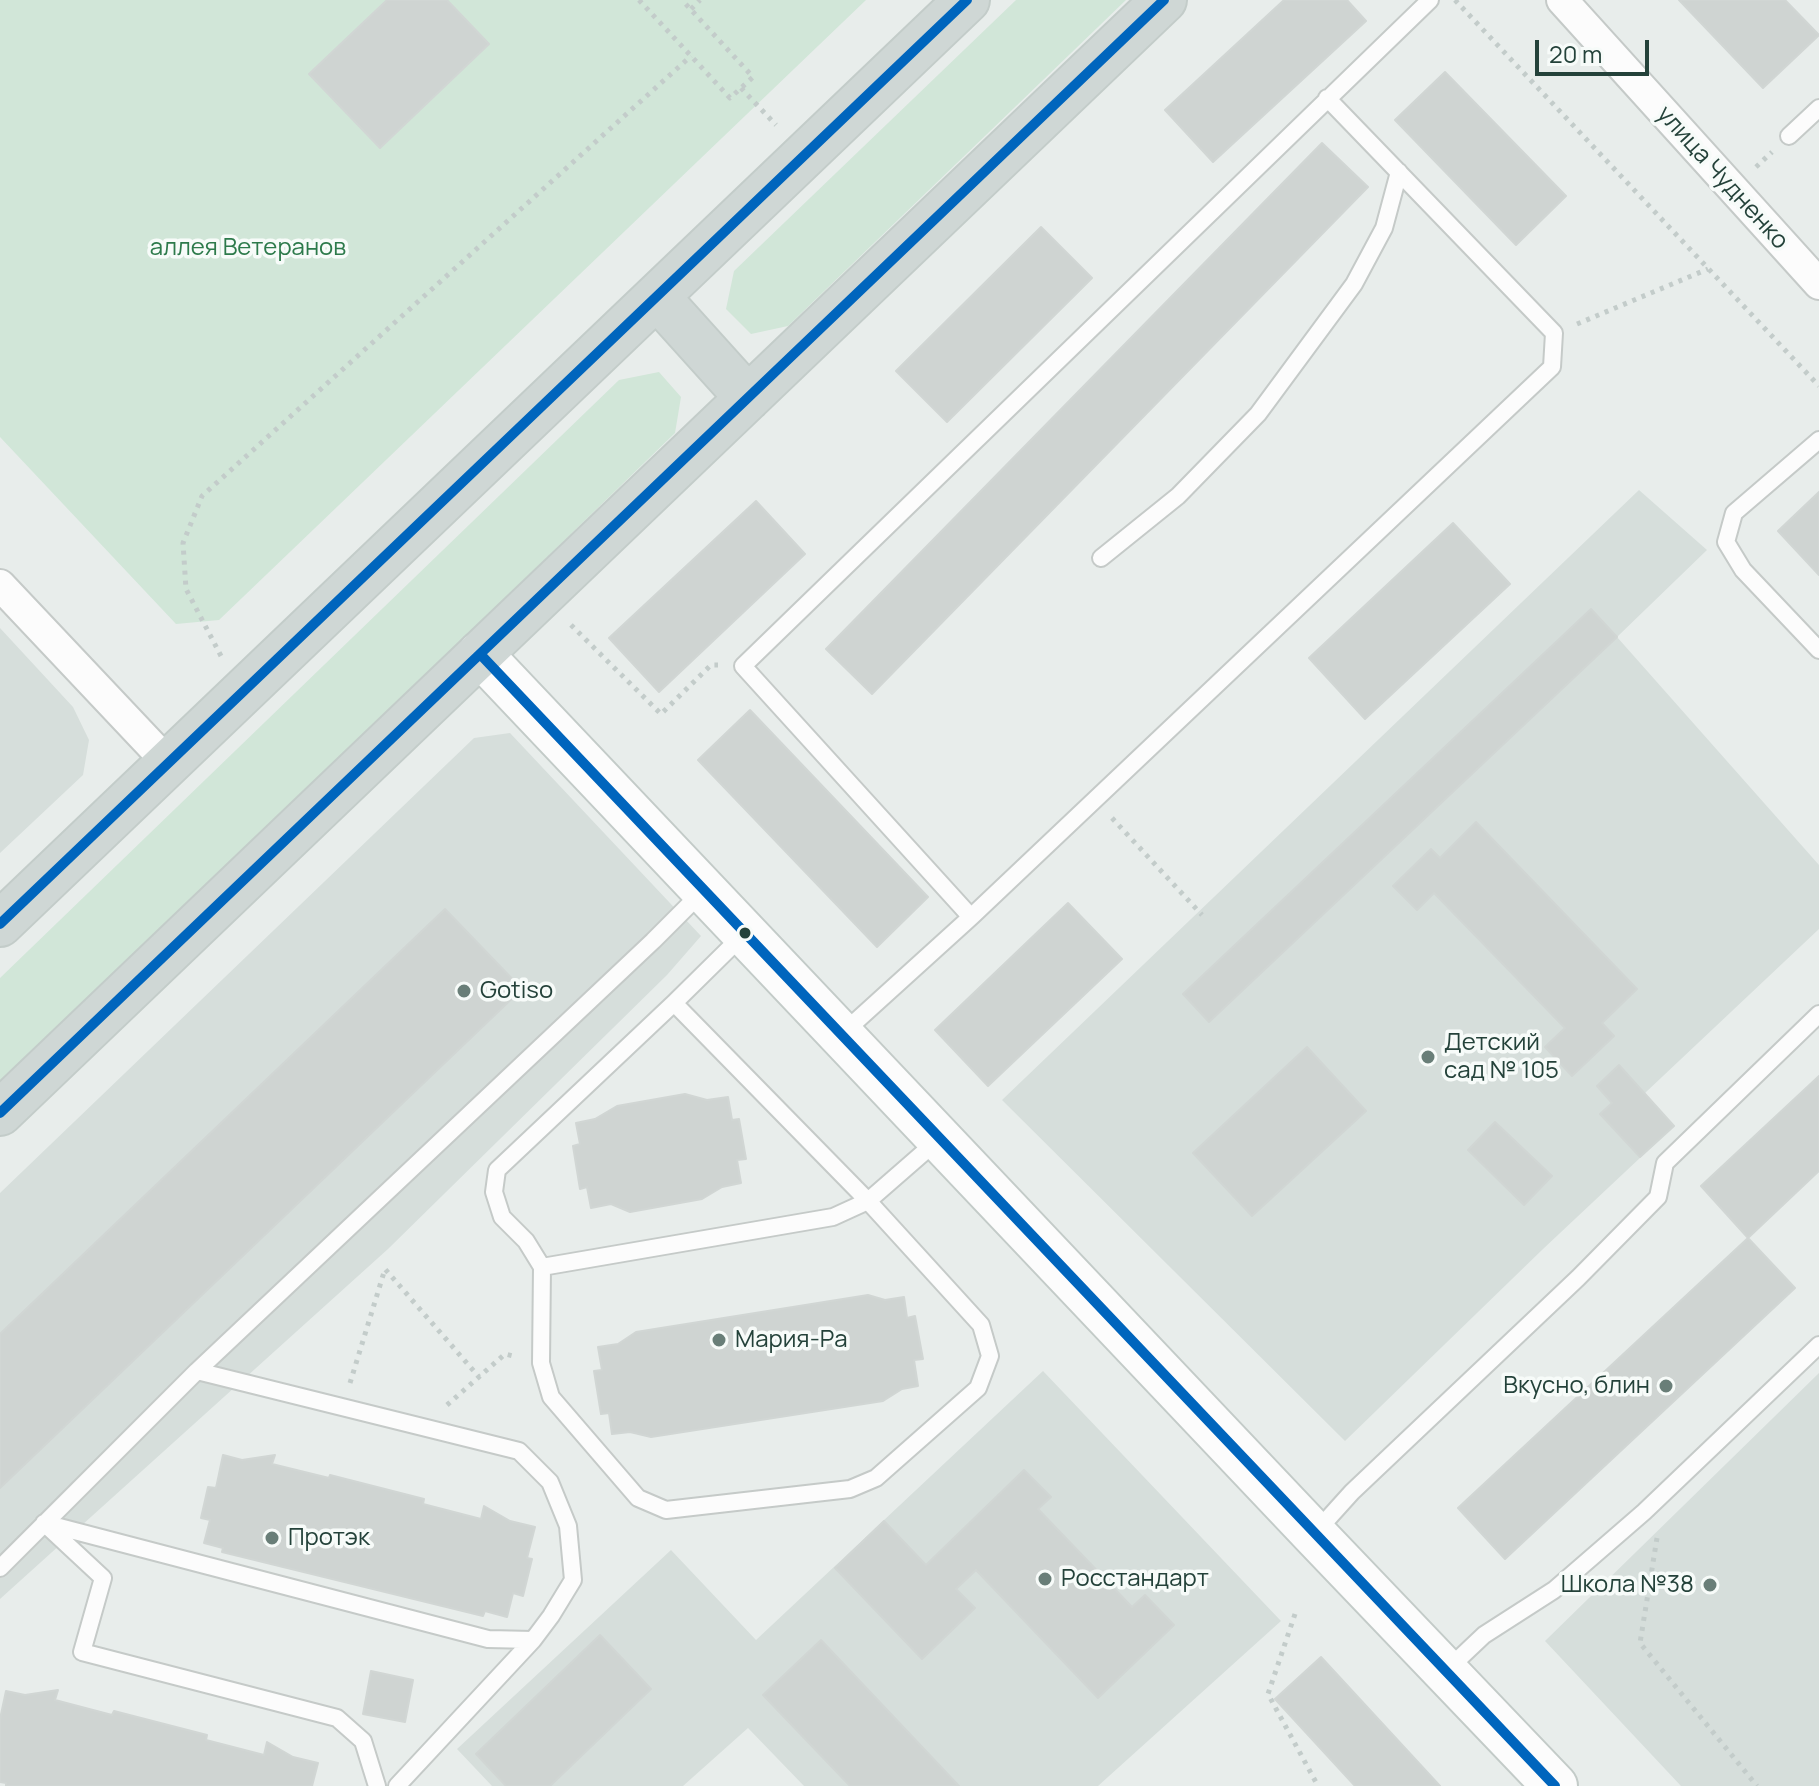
<!DOCTYPE html>
<meta charset="utf-8">
<style>
body{margin:0}
#map{position:relative;width:1819px;height:1786px;overflow:hidden;background:#e8edeb;font-family:Manrope,sans-serif}
canvas{display:block}
.scale{position:absolute;left:1535px;top:40px;width:114px;height:36px;box-sizing:border-box;border:4px solid #24423a;border-top:0;padding-left:10px;font-size:24px;line-height:28px;white-space:nowrap;color:#24423a;-webkit-text-stroke:6px #f7fbf9;paint-order:stroke}
</style>
<div id="map">
<canvas width="1819" height="1786"></canvas>
<div class="scale">20 m</div>
</div>
<script>
const c = document.querySelector('canvas').getContext('2d');
c.lineJoin = 'round';
function paint(path, color) { c.fillStyle = color; c.fill(path, 'evenodd'); }
function trace(path, color, width, dash) { c.strokeStyle = color; c.lineWidth = width; c.lineCap = dash ? 'butt' : 'round'; c.setLineDash(dash || []); c.stroke(path); }
function drawText(font, color, halo, rows, align = 'center') {
  c.font = font + ' Manrope,sans-serif'; c.lineWidth = 7; c.setLineDash([]); c.textBaseline = 'middle'; c.strokeStyle = halo; c.fillStyle = color; for (const [text, x, y, turn = 0] of rows) {
    c.save(); c.translate(x, y); c.rotate((+turn || 0) * Math.PI / 180); c.textAlign = isNaN(turn) ? turn : align; if (halo) c.strokeText(text, 0, 0); c.fillText(text, 0, 0); c.restore();
  }
}
paint(new Path2D(`
 M1639 490 1707 550 1617 637 1819 865V929L1645 1093 1674 1126 1543 1249 1345 1441 1002 1100Z
 M0 628 73 707 89 740 83 775 0 853Z
 M510 733 701 936 667 975 388 1249 0 1599V1193L474 738Z
 M1043 1371 1281 1621 1098 1786H804L748 1728 683 1786H492L457 1749 671 1550 756 1640Z
 M1819 1373V1786H1681L1545 1641Z`), '#d6dedb');
paint(new Path2D(`
 M0 0H866L219 620 176 624 0 437Z
 M1016 0H1126L788 326 751 334 726 309 734 271Z
 M659 372 681 397 675 433 9 1079 0 1082V978L619 380Z`), '#d1e6d8');
const building = new Path2D(`
 M387 0H447L489 44 380 148 309 74Z
 M1284 0H1347L1366 21 1213 162 1165 110Z
 M1679 0H1785L1819 35 1763 88Z
 M1445 72 1566 196 1516 245 1395 120Z
 M1322 143 1368 187 872 694 826 649Z
 M1041 227 1092 278 947 422 896 371Z
 M1819 492V575L1778 531Z
 M756 501 805 554 659 692 609 638Z
 M1453 523 1510 584 1365 719 1309 658Z
 M1591 609 1617 637 1209 1022 1183 994Z
 M750 710 928 897 877 947 698 760Z
 M1476 822 1637 989 1602 1023 1614 1036 1572 1076 1545 1047 1565 1028 1434 893 1417 910 1393 886 1431 849 1440 858Z
 M1068 903 1122 959 988 1086 935 1030Z
 M445 909 522 989 0 1488V1334Z
 M1307 1047 1366 1111 1252 1216 1193 1153Z
 M1619 1065 1674 1126 1640 1157 1600 1114 1612 1103 1597 1086Z
 M1819 1076V1171L1748 1238 1701 1186Z
 M685 1094 707 1100 728 1097 732 1120 739 1119 746 1159 737 1160 741 1183 722 1187 702 1199 630 1212 611 1204 591 1208 587 1187 580 1189 573 1146 580 1144 576 1123 595 1119 617 1106Z
 M1495 1122 1552 1176 1524 1205 1468 1150Z
 M1748 1238 1795 1288 1505 1559 1458 1508Z
 M868 1295 885 1300 904 1297 907 1318 915 1316 923 1359 914 1360 918 1386 902 1389 883 1401 651 1437 630 1432 612 1434 609 1413 601 1414 594 1371 602 1370 598 1347 618 1344 636 1332Z
 M223 1455 242 1460 275 1455 272 1464 329 1478 330 1475 424 1499 423 1504 481 1519 484 1506 510 1521 535 1527 527 1558 532 1559 523 1596 513 1593 507 1617 485 1611 483 1616 222 1552 223 1548 204 1543 210 1520 201 1518 208 1487 216 1488Z
 M1024 1470 1051 1497 1038 1509 1132 1607 1145 1595 1174 1625 1098 1698 976 1570 956 1589 975 1608 922 1659 835 1568 884 1521 926 1565Z
 M600 1635 651 1689 550 1786H506L476 1754Z
 M821 1640 959 1786H850L763 1695Z
 M1321 1657 1440 1786H1355L1275 1699Z
 M371 1671 413 1680 405 1722 363 1714Z
 M58 1690 55 1700 112 1715 114 1711 207 1735 206 1740 264 1755 267 1742 293 1757 318 1763 312 1786H6V1783L0 1782V1719L6 1691 25 1695Z`);
paint(building, '#cfd4d2');
trace(building, '#d1d6d4', 2);
const lane = new Path2D(`
 M1789 136 1819 108
 M1819 440 1734 513 1726 542 1743 570 1819 650
 M1101 558 1178 496 1258 414 1354 284 1384 228 1399 172
 M971 917 743 666 1430 0
 M674 1003 868 1201 981 1325 990 1356 978 1388 876 1478 850 1489 666 1510 638 1498 551 1397 541 1363 542 1267 526 1241 502 1217 494 1192 497 1170 674 1003 743 935
 M843 1033 971 917 1552 367 1554 333 1327 98
 M542 1267 833 1217 868 1201 938 1140
 M44 1523 488 1639 533 1640 551 1616 573 1580 568 1526 550 1482 519 1451 197 1371
 M45 1524 103 1578 82 1652 337 1718 363 1741 377 1786
 M1315 1533 1352 1492 1578 1278 1658 1197 1665 1163 1819 1014
 M0 1568 197 1371 653 941 703 891
 M1447 1670 1484 1635 1554 1590 1644 1512 1819 1345
 M397 1786 533 1640`);
const street = new Path2D(`
 M1562 0 1819 284
 M0 585 169 764`);
const secondary = new Path2D(`
 M480 654 1314 1534 1555 1786`);
const primary = new Path2D(`
 M657 297 748 398
 M0 924 967 0
 M0 1113 1164 0`);
trace(lane, '#c5cac8', 20);
trace(street, '#c5cac8', 34);
trace(secondary, '#c3cbc8', 48);
trace(primary, '#c3ccc9', 48);
trace(new Path2D(`
 M639 0 730 98 753 77 682 0
 M1455 0 1819 386
 M691 9 700 0
 M741 88 776 125
 M1756 167 1772 152
 M1577 324 1708 269
 M571 625 661 714 711 665H718
 M221 656 186 589 183 543 202 496 691 56
 M1112 818 1202 915
 M350 1383 385 1269 479 1377
 M447 1405 505 1354 517 1357
 M1657 1538 1640 1643 1757 1786
 M1295 1614 1268 1694 1318 1786`), '#c3ccca', 5, [4, 6]);
trace(lane, '#fcfcfc', 16);
trace(street, '#fcfcfc', 30);
trace(secondary, '#fcfcfc', 44);
trace(primary, '#cfd7d5', 44);
trace(new Path2D(`
 M480 654 1555 1786
 M0 924 967 0
 M0 1113 1164 0`), '#0065bd', 10);
for (const [x, y, r, color] of [
 [745,933,7,"#24423a"],
 [464,991,8,"#697e78"],
 [1428,1057,8,"#697e78"],
 [719,1340,8,"#697e78"],
 [1666,1386,8,"#697e78"],
 [272,1538,8,"#697e78"],
 [1045,1579,8,"#697e78"],
 [1710,1585,8,"#697e78"]
]) { const dot = new Path2D(); dot.arc(x, y, r, 0, 2 * Math.PI); c.fillStyle = color; c.fill(dot); trace(dot, '#f7fbf9', 3); }
drawText('24px', '#24423a', '#f7fbf9', [
 ["улица Чудненко",1722,178,48]
]);
drawText('24px', '#2d7a4b', '#f7fbf9', [
 ["аллея Ветеранов",248,248]
]);
drawText('24px', '#24423a', '#f7fbf9', [
 ["Gotiso",480,991],
 ["Детский",1444,1043],
 ["сад № 105",1444,1071],
 ["Мария-Ра",735,1340],
 ["Вкусно, блин",1650,1386,"right"],
 ["Протэк",288,1538],
 ["Росстандарт",1061,1579],
 ["Школа №38",1694,1585,"right"]
], 'left');
</script>
